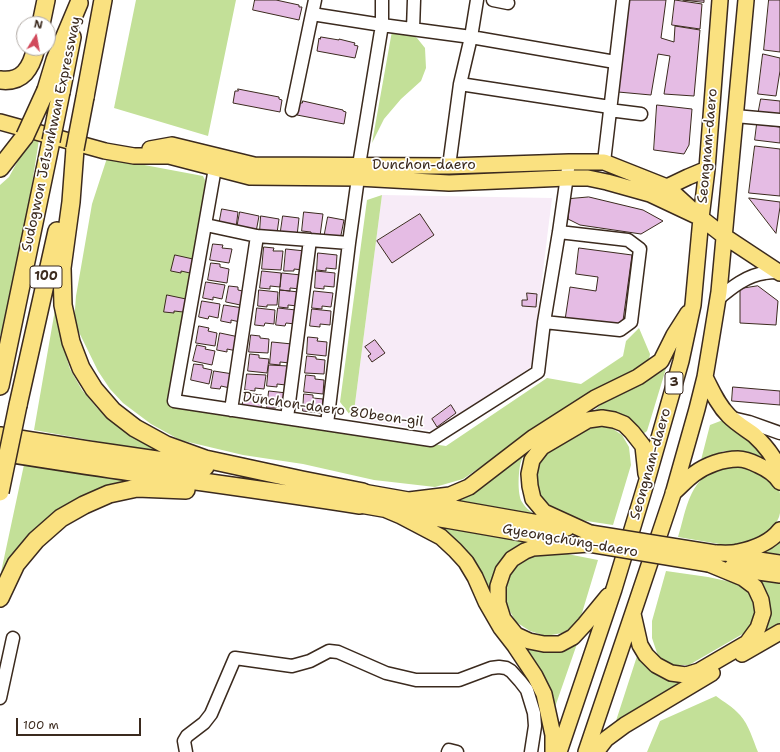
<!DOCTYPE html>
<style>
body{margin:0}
#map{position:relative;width:780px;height:752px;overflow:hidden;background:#fff;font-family:"Shantell Sans",sans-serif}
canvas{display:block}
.north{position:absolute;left:16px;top:16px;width:40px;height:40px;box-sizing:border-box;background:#fff;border:1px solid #b1aaa5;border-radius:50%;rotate:11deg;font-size:11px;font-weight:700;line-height:16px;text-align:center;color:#3b2a1e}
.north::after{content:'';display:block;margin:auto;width:14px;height:18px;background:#d1495b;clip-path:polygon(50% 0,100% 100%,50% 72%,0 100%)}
.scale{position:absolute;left:16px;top:718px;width:125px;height:18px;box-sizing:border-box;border:2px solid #3b2a1e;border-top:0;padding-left:5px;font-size:12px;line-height:14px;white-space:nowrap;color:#3b2a1e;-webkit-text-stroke:3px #fff;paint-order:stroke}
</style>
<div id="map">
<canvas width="780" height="752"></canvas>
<div class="north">N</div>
<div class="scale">100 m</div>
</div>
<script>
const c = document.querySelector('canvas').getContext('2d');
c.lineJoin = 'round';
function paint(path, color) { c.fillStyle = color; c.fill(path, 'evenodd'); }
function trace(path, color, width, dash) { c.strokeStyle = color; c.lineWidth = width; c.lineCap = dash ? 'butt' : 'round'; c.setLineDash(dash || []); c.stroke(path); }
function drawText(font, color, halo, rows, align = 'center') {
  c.font = font + ' "Shantell Sans",sans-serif'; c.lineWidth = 3.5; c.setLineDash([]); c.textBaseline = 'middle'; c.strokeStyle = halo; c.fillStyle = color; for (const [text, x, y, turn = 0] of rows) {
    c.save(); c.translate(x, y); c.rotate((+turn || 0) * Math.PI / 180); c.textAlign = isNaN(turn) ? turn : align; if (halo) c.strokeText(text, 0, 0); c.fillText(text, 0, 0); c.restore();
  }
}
paint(new Path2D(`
 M382 195 552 198 531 367 435 431 353 419Z`), '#f7ebf7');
paint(new Path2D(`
 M136 0H236L208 136 114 108Z
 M392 31 412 35 417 38 425 48 426 68 421 81 401 99 384 119 372 143Z
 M41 127 32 184 3 341 0 333V185L9 177 26 146Z
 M107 158 203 176 209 188 199 237 174 408 446 446 547 378 581 384 623 356 626 341 639 328 650 354 649 360 632 371 593 392 530 433 463 479 435 487 374 480 303 464 243 455 180 440 151 424 123 403 110 389 98 371 74 322 76 296 92 204Z
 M382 195 353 419 340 402 367 200Z
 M56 304 58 327 64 349 70 369 82 390 97 408 117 424 178 456 34 430Z
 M668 362 647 431 642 435 610 412 594 411 612 394Z
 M723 420 761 441 780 470 743 452 724 451 701 460 710 425Z
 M605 426 613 429 622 435 629 447 631 465 613 525 567 518 547 507 539 497 534 483 541 453 588 427Z
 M535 441C531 447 524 453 522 459 518 467 517 495 522 502 526 509 534 514 541 519L441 501Z
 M25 460 142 482 83 501 0 587V577Z
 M728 465 739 466 754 470 770 478 779 487 780 494V513L779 517 773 530 756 541 737 547 678 537C685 515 688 485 710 473 715 470 722 468 728 465Z
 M422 519 537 539 518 546 503 557 494 571 491 598Z
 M780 540V559L752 555 769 549Z
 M547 550 598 560 582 613 574 626 562 633 546 636 530 631 516 622 507 606 505 587 510 571 520 560Z
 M666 571 708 577 736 583 750 593 756 605 754 617 746 632 689 665H671L658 656 652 638V621Z
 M752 578 780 582V626L758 640 766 618Z
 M517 641H578L555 707 547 681Z
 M638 653 695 677 614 727Z
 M716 696C724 702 733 707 740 715 749 725 753 740 758 752H647L660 721Z`), '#c3e098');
const building = new Path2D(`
 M255 0H276L299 5V7H302L299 20 253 10Z
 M627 0H666L661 38 674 42 675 26 700 30 694 96 664 94 670 56 658 54 651 95 618 92Z
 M675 0 702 4 700 29 672 25Z
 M683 0H704V2Z
 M769 0H780V52L764 50Z
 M321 37 339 40V39L355 43 354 45 358 46 355 58 317 51 319 38 320 39Z
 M763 54 780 58V71L776 96 758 94Z
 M238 89 279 97V99L282 100 280 112 233 103 235 91H238Z
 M761 99 780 101V118L758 115Z
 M303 101 343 110V111L346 112 344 124 297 115 299 103H302Z
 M657 105 692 109 689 145 684 154 654 150Z
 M757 124 780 127V143L755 140Z
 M755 146 780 149V196L749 193Z
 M589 197 643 210 663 221 641 234 580 225 568 219 570 199Z
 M749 198 780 202V207L776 233Z
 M222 209 238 212 236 228 219 225Z
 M240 212 259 216 256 232 237 228Z
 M304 212 323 214 320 236 311 235V232L302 231Z
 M420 214 434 235 392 263 377 241Z
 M261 216 279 219 277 233 260 231Z
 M283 216 299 218 297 236 280 237Z
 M328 217 344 220 340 240 324 238Z
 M213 244 223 245 222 248 232 249 229 263 210 260Z
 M264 247 274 248 273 251H283L281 270 262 269Z
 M579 248 632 255 622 328 565 320 570 287 596 291 598 277 576 274Z
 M286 249 305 251 303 270 294 269V271H284Z
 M318 253 337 255 336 269 326 268V271L317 270Z
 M175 255 193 259 190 273 181 271V273L171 271Z
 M211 263 220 264V267L229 269 227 283 208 280Z
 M262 271 281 273 280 287 270 286V289L260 288Z
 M316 271 335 273 334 287 324 286V289L315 288Z
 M282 273 301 275 300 289 290 288V291L280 290Z
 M206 282 225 285 222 299 213 297V300L203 298Z
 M229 286 238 287V290L247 292 245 306 226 302Z
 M758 286 778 301 776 325 740 323V289Z
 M259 290 278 292 277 305H267V307L258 306Z
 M280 290 299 292 298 306 288 305V308L279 307Z
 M314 291 333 293 331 307 322 306V309L312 308Z
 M527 293 537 294 536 307 522 306V300H527Z
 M167 295 186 299 183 312 174 311V313L164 312Z
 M202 301 220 304 218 318 209 316 208 319 199 317Z
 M224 305 243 308 240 322 231 320V323L221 321Z
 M257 308 275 310 274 324 265 323 264 326 255 325Z
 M278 308 296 310 295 324 286 323 285 326 276 325Z
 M312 309 331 311 330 325 320 324V327L310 326Z
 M199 326 209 328 208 331 217 333 215 346 196 343Z
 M220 333 239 337 237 351 227 349V352L217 350Z
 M251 335 260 336V338L269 339 268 353 249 352Z
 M308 337 318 338 317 341 327 342 326 356 307 354Z
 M375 340 385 353 372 362 368 356 371 354 365 347Z
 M272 342 292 344 290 363 280 362V365L270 364Z
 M197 345 206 347 205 349 215 351 212 365 193 361Z
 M250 354 259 355V358L269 359 267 373 248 371Z
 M307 356 316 357V359L325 360 324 374 305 373Z
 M194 364 203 365V368L212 370 209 384 191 380Z
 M269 365 288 366 286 385 277 384V387L267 386Z
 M214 371 233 374 230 388 221 386 220 389 211 388Z
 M247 374 266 375 264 389 255 388V391L245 390Z
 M306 375 315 376V379L324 380 323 394 304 392Z
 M733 387 780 391V405L732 401Z
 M269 391 287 393 286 407 277 406 276 408H267Z
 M244 393 262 395 261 409 242 410Z
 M304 394 313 395V398L323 399 321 413 303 411Z
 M451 405 456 413 437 427 432 419Z`);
paint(building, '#e5bce4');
trace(building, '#3b2a1e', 1);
const minor = new Path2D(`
 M493 0 508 3
 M312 14 382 25 471 37 615 62
 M413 29 414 0
 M460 84 610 107
 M292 110 312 14 315 0
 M609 110 641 114
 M735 116 780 120
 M604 162 623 0
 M449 166 460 84 471 37 477 0
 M215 168 174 401 431 440 538 372 544 322 559 232 569 162
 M206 225 257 236 349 243
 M718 299C731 288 747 275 765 273 770 272 774 272 778 272
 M544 322 620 330 631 322 640 249 628 240 559 232
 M231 410 257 236
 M287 418 310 240
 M732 418 749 422 780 433
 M327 424 349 243 358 178 359 165 382 25V0
 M0 698 13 638
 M186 752 184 741 187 736 204 723 211 714 235 658 292 666 310 661 329 651 338 652 386 673 416 680H459L491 668 499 667 506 668 511 671 520 681 527 690 534 713 535 726 531 752
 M448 752 449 750 457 752`);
const major = new Path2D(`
 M0 122 105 151 134 156H169L250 177 358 178 449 183 567 178H588L607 182 650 194 701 218
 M150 149 172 145 254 165 449 166 569 162H604L667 187 701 218 724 236 780 273
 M667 187 688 177 707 169
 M705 377C712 391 718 405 729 416 737 424 746 429 754 435 765 445 774 457 780 470
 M363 492 567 528
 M673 493C680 487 686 480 694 474 706 465 723 459 738 459 744 459 752 462 758 465 767 469 775 474 780 482
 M409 500 450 495 469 487 534 437 595 398 638 377 661 361 674 335 688 313
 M360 505 561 540
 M382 508 401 516 441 537 455 550 466 562 475 577 486 602 501 628 515 646 535 676 544 694 553 735V752
 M590 533 544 512 533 499 530 486 529 474 532 460 542 447 588 420 602 418 614 420 624 424 632 432 643 446 646 474
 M589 544 533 548 525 551 512 559 503 571 498 586V603L503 619 516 635 529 641 544 644H560L573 637 585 624 608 596
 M715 553C722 553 731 554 738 552 753 549 770 543 780 530
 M732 556 780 563
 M731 568 780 575
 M633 614 640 645 646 655 656 665 671 673 686 675 699 671 747 643 758 628 763 613 761 600 755 587 743 578 709 564
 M742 654 780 632
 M559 752 614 589 647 480 681 361 693 305 701 218 707 169 720 0
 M586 752 633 613 673 494 697 409 705 377 711 341 719 292 746 0
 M596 752 606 739 625 725 712 673`);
const highway = new Path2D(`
 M41 24 46 0
 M0 80C23 83 31 68 36 48
 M46 90 55 60 79 3
 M61 92 72 37
 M85 97 103 0
 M75 149 71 202 62 268 63 305 71 342 81 368 94 389 113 411 135 428 166 445 205 459 302 480 363 492
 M0 168 25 136
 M0 386 51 141
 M18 405 57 231
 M0 436 88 450 205 467
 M0 452C63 462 126 472 189 480 246 488 303 496 360 505
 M0 598 16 564 36 540 61 518 84 505 109 494 137 488 186 490`);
trace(minor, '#3b2a1e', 15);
trace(major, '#3b2a1e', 18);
trace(highway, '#3b2a1e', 20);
trace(minor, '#fff', 12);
trace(major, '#fae180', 15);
trace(highway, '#fae180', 17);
const majorBridge = new Path2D(`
 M590 533 715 553
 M589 544 709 564`);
const highwayBridge = new Path2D(`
 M25 136 46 90
 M51 141 61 92
 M75 149 85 97
 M0 492 18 405`);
trace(majorBridge, '#3b2a1e', 18, []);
trace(highwayBridge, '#3b2a1e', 20, []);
trace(majorBridge, '#fae180', 15);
trace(highwayBridge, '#fae180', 17);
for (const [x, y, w] of [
 [46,277,32],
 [674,383,18]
]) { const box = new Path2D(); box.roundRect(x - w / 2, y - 11, w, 22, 3); c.fillStyle = '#fff'; c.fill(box); trace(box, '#3b2a1e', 1); }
drawText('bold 13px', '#3b2a1e', null, [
 ["100",46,277],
 ["3",674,383]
]);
drawText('14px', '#3b2a1e', '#fff', [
 ["Sudogwon Je1sunhwan Expressway",52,134,-78],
 ["Seongnam-daero",708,146,-85],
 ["Dunchon-daero",424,165],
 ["Dunchon-daero 80beon-gil",333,410,8],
 ["Seongnam-daero",651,464,-74],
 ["Gyeongchung-daero",570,541,10]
]);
</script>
